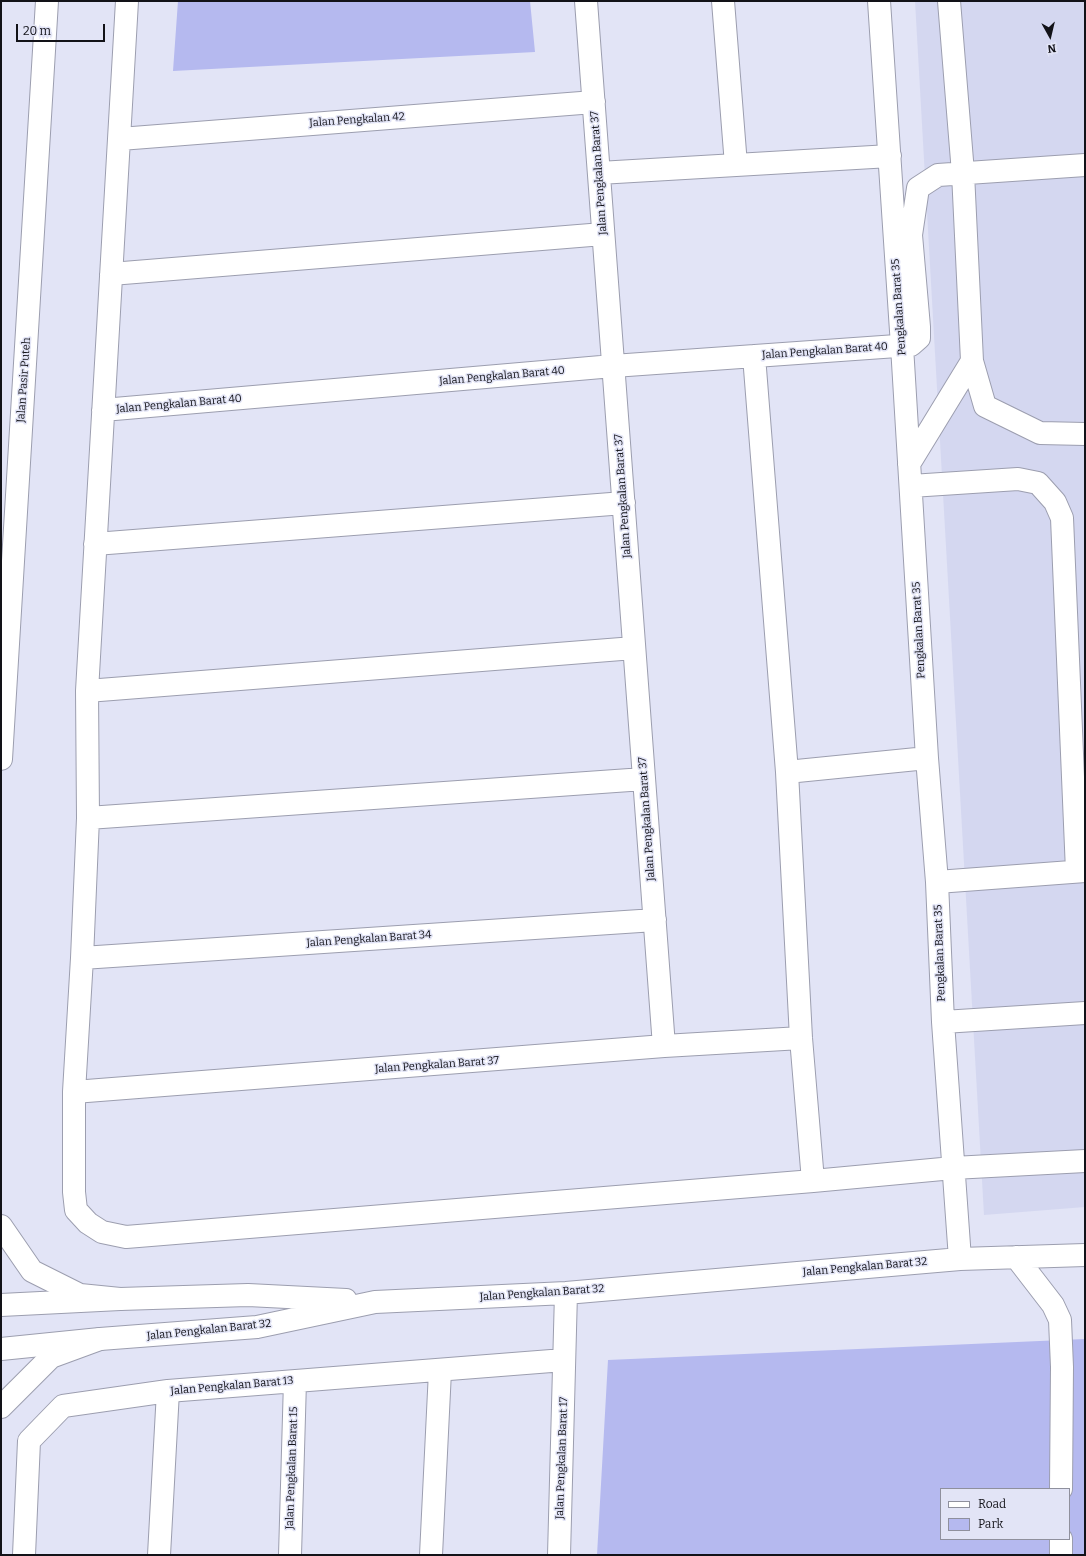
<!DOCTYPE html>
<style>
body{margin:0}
#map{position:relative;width:1086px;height:1556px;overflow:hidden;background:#e2e4f6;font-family:Bitter,serif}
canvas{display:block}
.frame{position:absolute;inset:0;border:2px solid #121218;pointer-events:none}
.legend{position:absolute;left:940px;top:1488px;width:130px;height:52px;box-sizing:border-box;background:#e2e4f6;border:1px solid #8f909d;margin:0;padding:5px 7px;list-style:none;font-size:12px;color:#121218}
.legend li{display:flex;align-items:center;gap:8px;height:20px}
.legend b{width:20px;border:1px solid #8f909d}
.north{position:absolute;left:1030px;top:16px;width:40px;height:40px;-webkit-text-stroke:3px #e2e4f6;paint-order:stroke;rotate:172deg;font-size:11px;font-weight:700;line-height:16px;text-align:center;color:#121218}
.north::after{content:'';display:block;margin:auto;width:14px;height:18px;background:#121218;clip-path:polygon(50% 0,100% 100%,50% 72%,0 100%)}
.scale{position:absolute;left:16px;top:24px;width:89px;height:18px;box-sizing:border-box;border:2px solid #121218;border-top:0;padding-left:5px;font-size:12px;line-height:14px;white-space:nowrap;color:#121218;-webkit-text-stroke:3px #e2e4f6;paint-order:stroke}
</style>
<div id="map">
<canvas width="1086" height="1556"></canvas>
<div class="frame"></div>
<ul class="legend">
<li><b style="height:5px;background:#fff"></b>Road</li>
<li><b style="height:11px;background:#b5b9ef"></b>Park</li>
</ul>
<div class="north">N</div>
<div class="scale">20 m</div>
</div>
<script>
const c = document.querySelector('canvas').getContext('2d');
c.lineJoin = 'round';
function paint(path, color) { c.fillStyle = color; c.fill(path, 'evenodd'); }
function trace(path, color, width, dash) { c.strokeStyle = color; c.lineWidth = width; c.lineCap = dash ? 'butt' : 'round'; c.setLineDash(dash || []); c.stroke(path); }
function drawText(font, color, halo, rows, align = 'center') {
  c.font = font + ' Bitter,serif'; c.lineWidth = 3; c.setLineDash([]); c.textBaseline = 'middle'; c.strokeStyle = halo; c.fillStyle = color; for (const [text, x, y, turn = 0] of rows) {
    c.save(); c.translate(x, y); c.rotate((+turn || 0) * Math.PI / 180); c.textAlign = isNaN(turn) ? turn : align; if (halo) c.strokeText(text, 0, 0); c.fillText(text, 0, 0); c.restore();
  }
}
paint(new Path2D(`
 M915 1H1085V1207L984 1215Z`), '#d4d7f0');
paint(new Path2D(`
 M178 1H530L535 52 173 71Z
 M1085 1339V1555H597L608 1360ZM941 1489H1069V1539H941Z`), '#b5b9ef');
const minor = new Path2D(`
 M127 1 87 691 88 818 82 958 74 1092V1192L76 1210 88 1223 102 1232 126 1237 813 1181 953 1168 1085 1161
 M586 1 664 1046
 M723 1 736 165
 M879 1 902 346 927 758 937 882 943 1022 960 1259
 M949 1 963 173 972 361 985 406 1040 433 1085 434
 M120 139 594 102
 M599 173 890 156
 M111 274 603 234
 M754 356 787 772 801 1038 813 1181
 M103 410 613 366 911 345 919 338V327L911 235 918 188 938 175 1085 165
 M909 464 972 361
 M911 486 1018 479 1038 483 1055 502 1062 518 1077 871
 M95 544 624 503
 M87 691 634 648
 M787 772 927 758
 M88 818 644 779
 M937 882 1085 871
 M82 958 655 920
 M943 1022 1085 1013
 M74 1092 664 1046 801 1038
 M1016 1257 1053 1305 1060 1320 1062 1367 1061 1489
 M1 1305 120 1299 248 1295 346 1300
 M1 1349 100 1339 257 1327 375 1302 566 1293 960 1259 1085 1255
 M24 1555 29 1441 63 1406 168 1391 564 1360
 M159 1555 168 1391
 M290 1555 295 1381
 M431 1555 440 1371
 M559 1555 566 1293
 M1061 1555V1539`);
const major = new Path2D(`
 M1 759 47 1
 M1 1226 32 1271 80 1295 120 1299
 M1 1407 51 1357 100 1339`);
trace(minor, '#9c9eaf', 24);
trace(major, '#9c9eaf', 24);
trace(minor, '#fff', 22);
trace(major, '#fff', 22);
drawText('11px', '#121218', '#e2e4f6', [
 ["Jalan Pengkalan 42",357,120,-4],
 ["Jalan Pengkalan Barat 37",599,173,-94],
 ["Pengkalan Barat 35",899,307,-94],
 ["Jalan Pengkalan Barat 40",825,351,-4],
 ["Jalan Pengkalan Barat 40",502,376,-5],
 ["Jalan Pasir Puteh",24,380,-86],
 ["Jalan Pengkalan Barat 40",179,404,-5],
 ["Jalan Pengkalan Barat 37",623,496,-94],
 ["Pengkalan Barat 35",919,630,-93],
 ["Jalan Pengkalan Barat 37",647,819,-94],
 ["Jalan Pengkalan Barat 34",369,939,-4],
 ["Pengkalan Barat 35",940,953,-92],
 ["Jalan Pengkalan Barat 37",437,1065,-4],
 ["Jalan Pengkalan Barat 32",865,1267,-5],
 ["Jalan Pengkalan Barat 32",542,1293,-4],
 ["Jalan Pengkalan Barat 32",209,1330,-6],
 ["Jalan Pengkalan Barat 13",232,1386,-5],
 ["Jalan Pengkalan Barat 17",562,1458,-88],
 ["Jalan Pengkalan Barat 15",292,1468,-88]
]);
</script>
